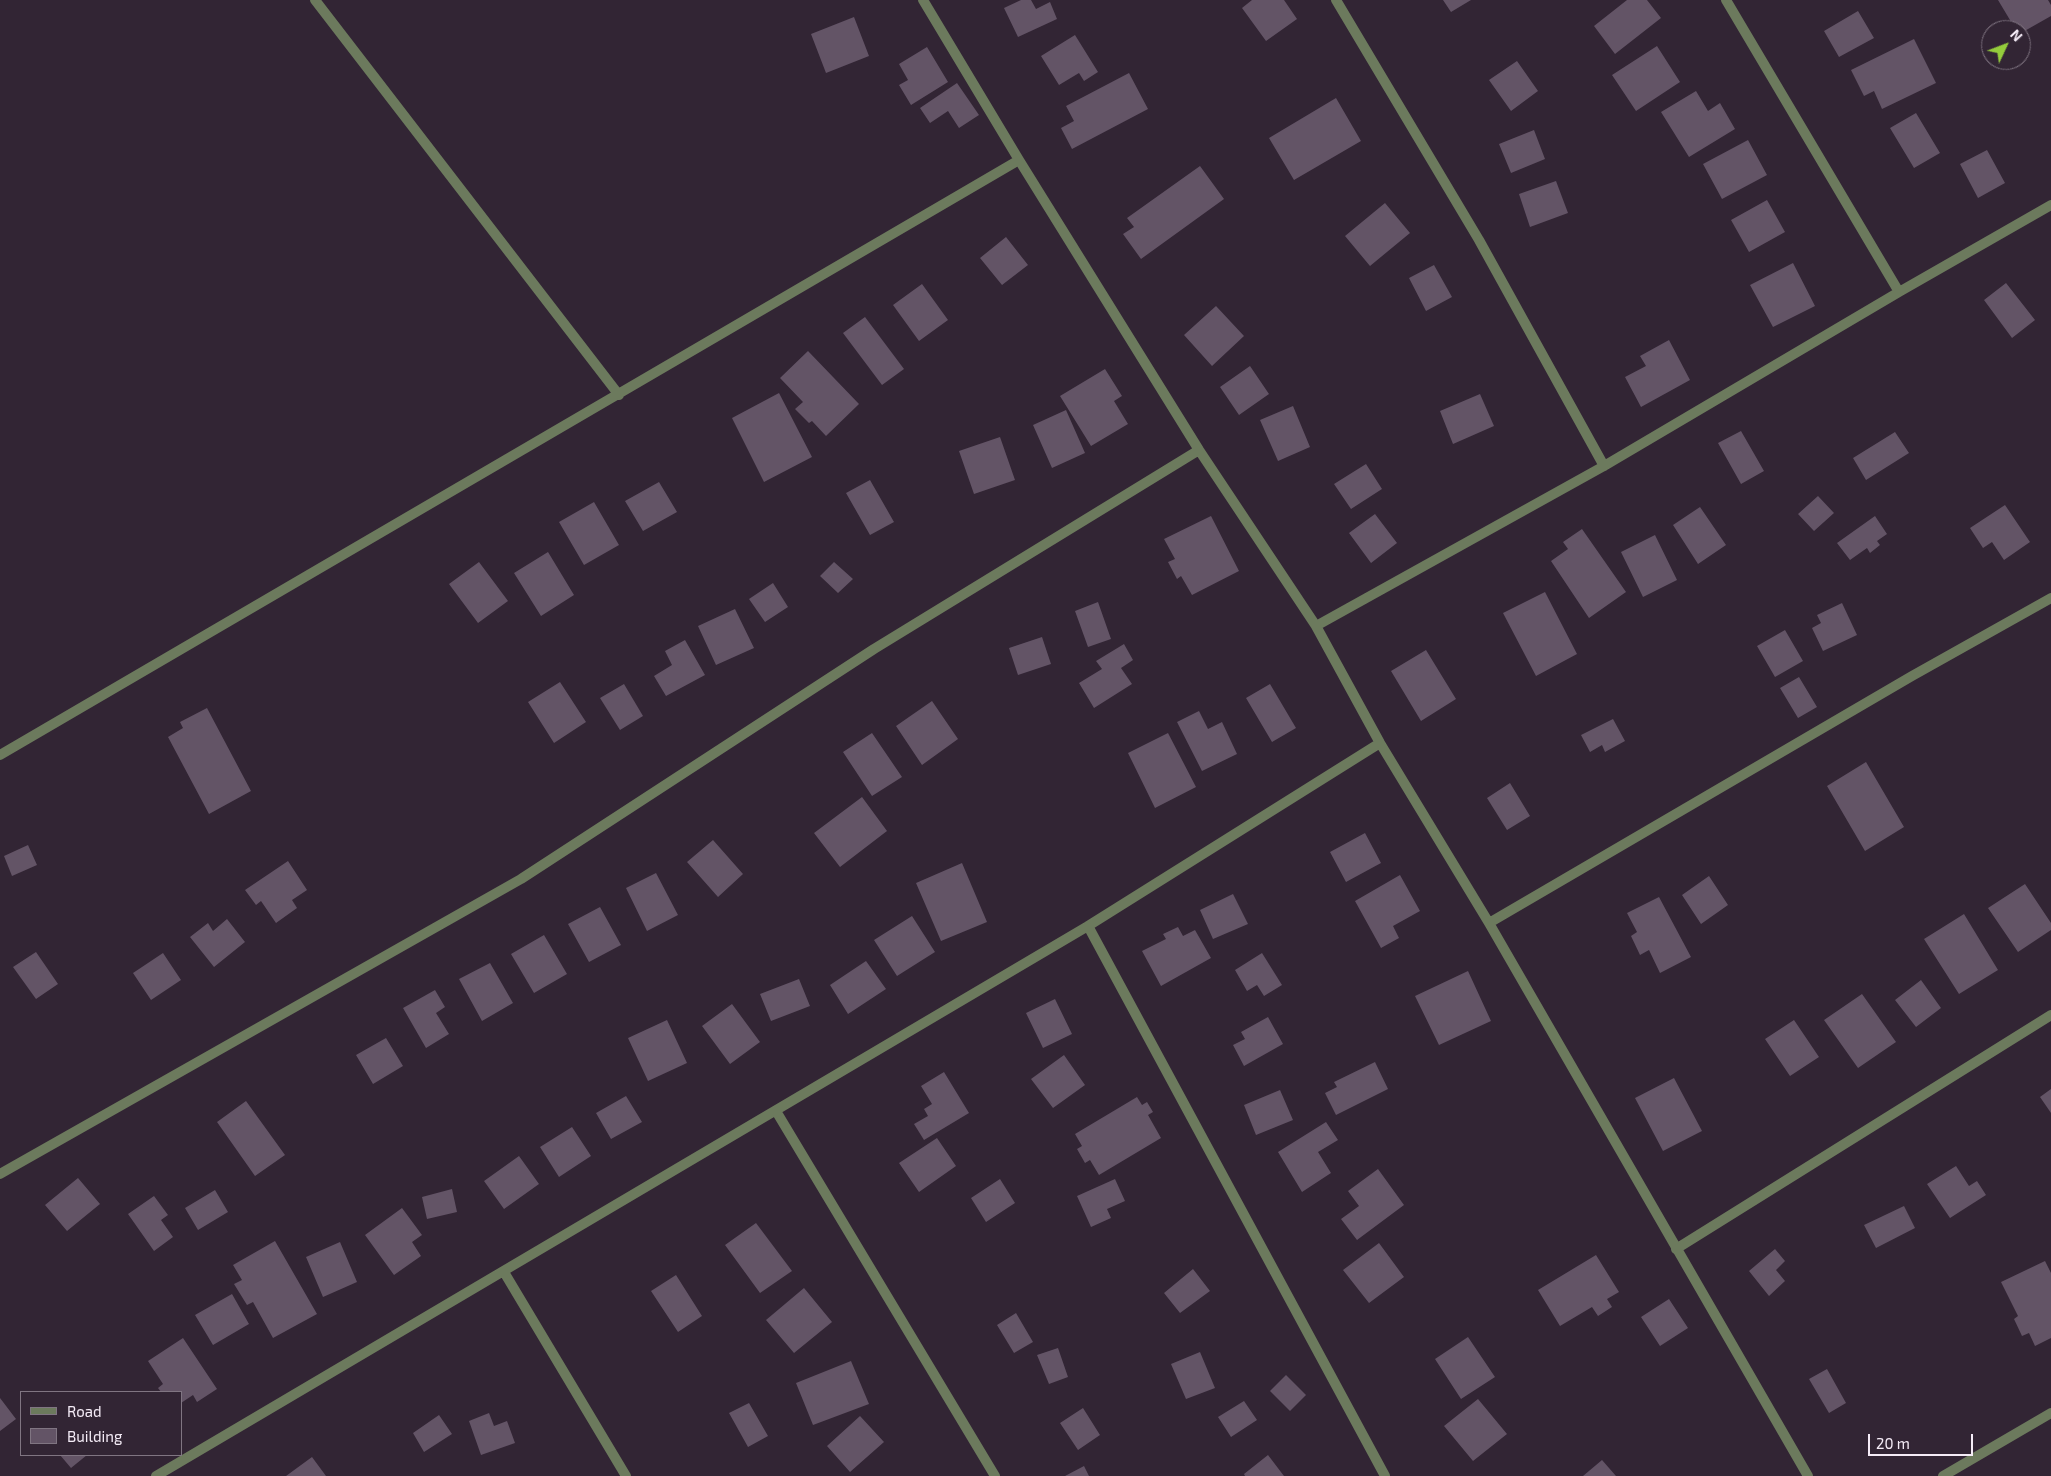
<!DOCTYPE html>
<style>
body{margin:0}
#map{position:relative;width:2051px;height:1476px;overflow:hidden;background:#322534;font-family:"Exo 2",sans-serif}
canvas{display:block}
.legend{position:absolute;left:20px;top:1391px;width:162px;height:65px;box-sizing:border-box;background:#322534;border:1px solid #807582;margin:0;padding:6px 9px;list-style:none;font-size:15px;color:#f5ecf7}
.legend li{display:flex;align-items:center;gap:10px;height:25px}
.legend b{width:25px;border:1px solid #807582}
.north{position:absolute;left:1981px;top:20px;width:50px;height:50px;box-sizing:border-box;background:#322534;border:1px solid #807582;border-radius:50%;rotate:47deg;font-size:14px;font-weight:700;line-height:20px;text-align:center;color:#f5ecf7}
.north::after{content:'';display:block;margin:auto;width:18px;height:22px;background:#94cc3c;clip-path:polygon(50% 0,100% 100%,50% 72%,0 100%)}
.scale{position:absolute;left:1868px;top:1434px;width:105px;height:22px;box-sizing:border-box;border:2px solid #f5ecf7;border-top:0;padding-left:6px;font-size:15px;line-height:18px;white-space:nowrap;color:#f5ecf7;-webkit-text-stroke:4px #322534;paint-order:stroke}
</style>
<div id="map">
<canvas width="2051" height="1476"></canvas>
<ul class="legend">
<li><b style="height:6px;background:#6c7a5d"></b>Road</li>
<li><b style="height:14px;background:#635466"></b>Building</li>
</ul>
<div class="north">N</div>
<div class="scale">20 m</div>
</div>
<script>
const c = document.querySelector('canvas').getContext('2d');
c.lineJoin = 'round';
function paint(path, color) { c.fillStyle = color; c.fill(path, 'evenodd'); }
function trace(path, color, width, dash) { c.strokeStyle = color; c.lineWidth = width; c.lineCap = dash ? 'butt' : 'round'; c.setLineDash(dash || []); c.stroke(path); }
paint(new Path2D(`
 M1021 0H1031L1036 9 1050 2 1057 19 1018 37 1004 8Z
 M1252 0H1284L1297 19 1266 41 1242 8Z
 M1443 0H1471L1451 12Z
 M1627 0H1647L1661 18 1615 54 1594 26Z
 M1998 0H2048L2051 5V16L2021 33V30H2016Z
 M1858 11 1874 38 1839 57 1824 31Z
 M854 17 869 56 826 73 811 34Z
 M1075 35 1098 72 1084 81 1079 73 1059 85 1041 56Z
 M1914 39 1936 83 1882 109 1874 91 1864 96 1851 70Z
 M1657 46 1680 82 1636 111 1612 75Z
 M927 47 948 82 911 105 899 85 908 80 899 64Z
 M1517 61 1538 91 1511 111 1489 80Z
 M1129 73 1148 109 1072 149 1061 128 1074 121 1066 106Z
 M957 83 979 115 959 128 948 111 930 123 920 108Z
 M1696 91 1708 111 1720 103 1735 129 1689 157 1661 112Z
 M1336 98 1361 141 1294 180 1269 138Z
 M1916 113 1940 153 1914 168 1890 128Z
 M1534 130 1545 159 1511 173 1499 144Z
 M1748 140 1767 175 1722 199 1703 164Z
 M1987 150 2005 183 1978 198 1960 164Z
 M1200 166 1224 199 1141 259 1123 234 1134 227 1127 218Z
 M1556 181 1568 213 1530 227 1519 194Z
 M1767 200 1785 232 1749 252 1731 220Z
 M1385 203 1410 233 1370 266 1345 236Z
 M1006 237 1028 265 1002 285 980 258Z
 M1793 263 1815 306 1773 327 1750 285Z
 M1434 265 1452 297 1426 311 1409 278Z
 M2006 283 2035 320 2012 338 1984 300Z
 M922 284 948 320 919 341 893 305Z
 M1216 306 1244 336 1212 366 1184 335Z
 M865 317 904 369 882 385 843 333Z
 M1669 340 1690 380 1641 407 1625 377 1646 366 1640 356Z
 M808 351 859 404 826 436 812 421 809 423 795 409 803 402 780 378Z
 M1250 366 1269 394 1239 415 1220 387Z
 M1105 369 1122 396 1114 401 1128 424 1091 446 1060 396Z
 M779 393 812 457 764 482 732 418Z
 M1480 394 1494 426 1453 444 1440 411Z
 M1293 406 1310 447 1278 461 1260 420Z
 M1066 410 1085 453 1052 468 1033 425Z
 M1741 431 1764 471 1741 484 1718 443Z
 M1895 432 1909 453 1866 480 1853 458Z
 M1000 437 1015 480 974 494 959 451Z
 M1366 464 1382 489 1351 509 1334 484Z
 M870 480 894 522 870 535 846 493Z
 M659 482 677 512 643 531 625 501Z
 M1818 496 1834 513 1814 531 1798 514Z
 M594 502 619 545 584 565 559 522Z
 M2005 505 2030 542 2004 560 1992 542 1983 548 1970 528Z
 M1700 507 1726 545 1698 564 1673 525Z
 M1375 514 1397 543 1371 563 1349 533Z
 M1211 516 1239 571 1192 595 1181 576 1177 579 1168 562 1175 559 1164 539Z
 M1875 516 1887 534 1877 541 1880 545 1870 553 1867 548 1850 560 1837 543Z
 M1582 529 1626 592 1589 618 1551 561 1568 549 1563 542Z
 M1655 535 1677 580 1643 597 1621 552Z
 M548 552 574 595 541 616 514 573Z
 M479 562 508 601 478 623 449 584Z
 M834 562 853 579 838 593 820 576Z
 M773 583 788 607 765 622 749 599Z
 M1545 592 1577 654 1536 676 1503 613Z
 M1098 602 1111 639 1088 647 1075 611Z
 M1842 603 1857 635 1823 651 1812 628 1821 623 1817 615Z
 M735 609 754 648 716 665 698 626Z
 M1785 630 1803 661 1775 677 1757 646Z
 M1042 637 1051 664 1018 675 1009 648Z
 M685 640 705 675 666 696 654 676 672 665 665 651Z
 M1124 644 1133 660 1121 668 1132 684 1094 708 1079 683 1102 669 1096 661Z
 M1426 650 1456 699 1421 721 1391 671Z
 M1799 677 1817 707 1798 718 1780 688Z
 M560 682 586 722 554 743 528 702Z
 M624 684 643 716 620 730 600 698Z
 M1270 684 1296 728 1272 742 1246 698Z
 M932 701 958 739 922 765 896 726Z
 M207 708 251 791 209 814 168 737 183 728 180 722Z
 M1199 711 1208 729 1222 722 1237 754 1202 771 1177 722Z
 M1613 719 1625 741 1605 752 1602 745 1590 752 1581 735Z
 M872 733 902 777 872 796 843 752Z
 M1168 733 1196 787 1155 808 1128 753Z
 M1866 762 1904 827 1865 851 1827 786Z
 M1510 783 1530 816 1507 830 1487 798Z
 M862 797 887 831 840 867 814 833Z
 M1365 833 1381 863 1346 882 1330 852Z
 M713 840 743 874 718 897 687 862Z
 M28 845 37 865 12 876 4 856Z
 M288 861 307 890 292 900 297 908 276 923 261 901 256 905 245 890Z
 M962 863 987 922 941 941 916 883Z
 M656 873 678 915 647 931 626 888Z
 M1400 875 1420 911 1393 926 1399 938 1381 948 1355 901Z
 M1709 876 1728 905 1701 924 1682 895Z
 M2025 884 2051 923V930L2018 952 1988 908Z
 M1233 894 1248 924 1213 939 1200 910Z
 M1659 897 1691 957 1660 973 1649 950 1640 955 1631 936 1637 932 1627 913Z
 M600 907 621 945 589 962 568 924Z
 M1964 914 1998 970 1959 994 1924 939Z
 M912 916 935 952 897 976 874 940Z
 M227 919 245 942 214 967 190 937 208 923 213 931Z
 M1178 927 1183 936 1195 930 1211 958 1161 986 1142 951 1166 939 1163 934Z
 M544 935 567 974 534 993 511 954Z
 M36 952 58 984 36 999 13 967Z
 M163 953 181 980 151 1000 133 973Z
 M1262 953 1282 985 1264 996 1257 985 1247 991 1235 970Z
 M866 961 886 989 848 1014 830 985Z
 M490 963 513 1003 482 1021 459 979Z
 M1468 971 1491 1021 1439 1045 1415 996Z
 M799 979 810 1006 771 1021 760 994Z
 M1921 980 1941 1008 1916 1027 1895 1000Z
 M435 990 445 1007 436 1013 449 1034 426 1048 403 1008Z
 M1862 994 1896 1042 1858 1068 1824 1020Z
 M1055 999 1072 1034 1043 1048 1026 1013Z
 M732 1004 760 1042 730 1064 702 1026Z
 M1268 1017 1283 1044 1244 1066 1233 1045 1245 1039 1241 1032Z
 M667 1020 687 1063 648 1081 628 1038Z
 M1794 1020 1819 1057 1790 1076 1765 1039Z
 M386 1038 403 1066 373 1084 356 1055Z
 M1064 1055 1085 1085 1053 1108 1031 1079Z
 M1375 1062 1388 1089 1336 1115 1325 1093 1337 1087 1334 1082Z
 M944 1072 969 1113 924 1140 914 1124 928 1116 924 1109 932 1104 921 1086Z
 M1674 1078 1702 1131 1663 1151 1635 1098Z
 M2051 1089V1113L2040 1097Z
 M1280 1090 1293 1120 1256 1135 1244 1105Z
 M626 1096 642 1122 611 1139 596 1113Z
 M1137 1097 1142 1105 1147 1102 1153 1112 1148 1115 1161 1138 1099 1175 1090 1160 1085 1163 1077 1149 1082 1146 1075 1134Z
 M246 1101 285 1155 255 1176 217 1122Z
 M1326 1122 1338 1140 1318 1152 1331 1173 1302 1192 1278 1152Z
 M572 1127 591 1156 559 1177 540 1147Z
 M937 1138 956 1166 919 1192 899 1163Z
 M519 1156 539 1184 504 1209 484 1181Z
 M1956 1166 1969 1186 1977 1181 1986 1195 1950 1218 1927 1184Z
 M1378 1169 1404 1205 1357 1240 1341 1219 1359 1206 1348 1191Z
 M78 1178 100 1204 67 1231 45 1205Z
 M1000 1179 1015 1203 986 1222 971 1198Z
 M1115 1179 1125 1201 1107 1209 1111 1218 1091 1227 1077 1196Z
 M452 1189 457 1212 427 1219 422 1197Z
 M215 1190 228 1212 198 1230 185 1208Z
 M154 1196 168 1215 161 1220 173 1237 154 1251 128 1214Z
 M1904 1206 1915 1228 1876 1248 1864 1225Z
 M402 1208 422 1235 412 1242 421 1256 394 1275 365 1235Z
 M756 1223 792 1271 760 1293 725 1245Z
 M275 1241 317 1314 273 1338 253 1302 247 1305 234 1284 242 1280 233 1265Z
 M340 1242 357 1282 323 1297 306 1257Z
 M1379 1243 1404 1277 1369 1303 1343 1270Z
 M1775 1249 1785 1261 1776 1270 1785 1281 1769 1296 1749 1271Z
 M1596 1255 1619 1292 1607 1299 1612 1307 1598 1316 1592 1307 1560 1326 1538 1290Z
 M2045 1261 2051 1273V1338L2035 1346 2029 1333 2022 1336 2014 1319 2018 1316 2001 1282Z
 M1193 1269 1210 1291 1180 1313 1164 1293Z
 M676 1275 702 1316 678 1332 651 1291Z
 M804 1288 832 1322 794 1353 766 1320Z
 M232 1294 249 1324 213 1345 195 1315Z
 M1669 1299 1688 1328 1660 1346 1641 1317Z
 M1016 1313 1033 1342 1014 1353 997 1325Z
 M1468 1337 1495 1377 1461 1399 1435 1359Z
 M183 1338 217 1389 197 1402 193 1395 181 1403V1392H161L158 1388 163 1384 148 1361Z
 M1058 1348 1068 1377 1049 1384 1037 1355Z
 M1200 1352 1215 1388 1186 1399 1171 1364Z
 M851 1361 869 1404 813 1425 796 1383Z
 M1827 1369 1846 1403 1829 1413 1809 1379Z
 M1286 1375 1306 1395 1290 1411 1270 1391Z
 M0 1398 16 1419 0 1431Z
 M1478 1399 1507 1434 1473 1461 1444 1426Z
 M1244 1401 1257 1420 1231 1437 1218 1417Z
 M749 1403 768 1436 748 1447 729 1413Z
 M1083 1408 1100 1435 1078 1450 1060 1423Z
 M489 1413 494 1426 507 1421 515 1443 481 1455 469 1421Z
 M439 1415 452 1434 424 1452 413 1433Z
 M860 1416 884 1442 850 1472 827 1446Z
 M60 1455H87L71 1468Z
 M1268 1455 1284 1476H1245L1244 1474Z
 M312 1457 326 1476H286Z
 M1602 1460 1616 1476H1583Z
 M1084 1466 1089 1476H1065Z`), '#635466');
trace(new Path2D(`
 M315 0 619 395
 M923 0 1019 160 1199 450 1316 626 1604 466 1899 292
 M1336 0 1479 240 1604 466
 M1726 0 1899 292 2051 205
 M1316 626 1380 743 1489 923 1808 1476
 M0 755 1019 160
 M1489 923 1912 676 2051 598
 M1088 926 1385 1476
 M776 1111 995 1476
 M0 1174 521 879 874 649 1199 450
 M1676 1249 2051 1015
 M504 1272 626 1476
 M156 1476 1088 926 1380 743
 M1943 1476 2051 1413`), '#6c7a5d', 10);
</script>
